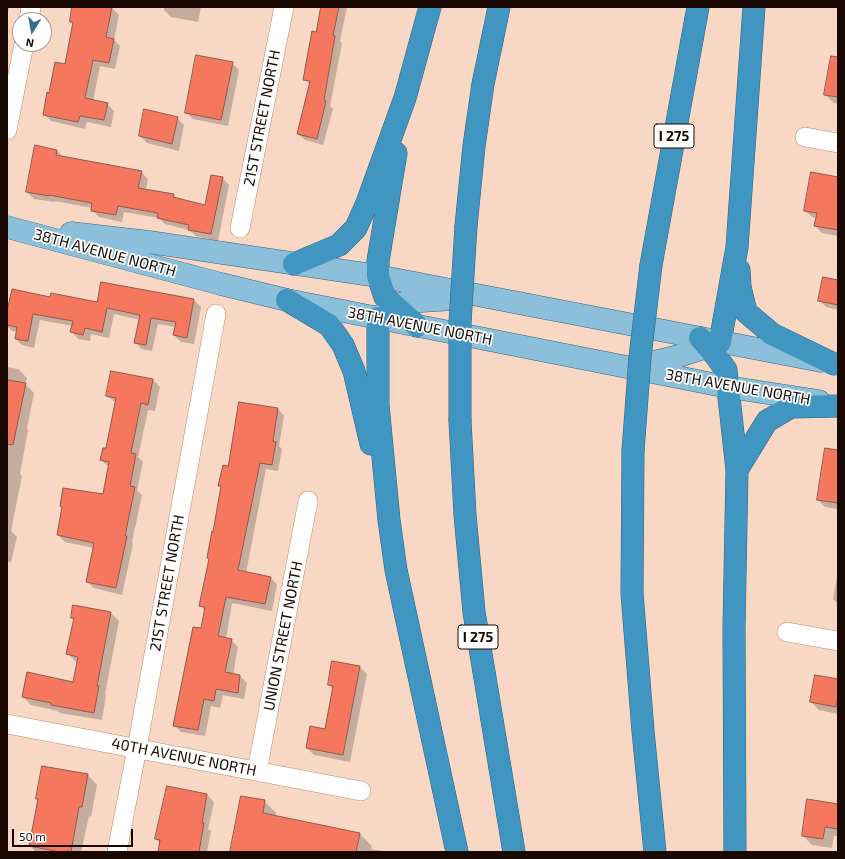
<!DOCTYPE html>
<style>
body{margin:0}
#map{position:relative;width:845px;height:859px;overflow:hidden;background:#f8d7c4;font-family:"Exo 2",sans-serif}
canvas{display:block}
.frame{position:absolute;inset:0;border:8px solid #190801;pointer-events:none}
.north{position:absolute;left:12px;top:12px;width:40px;height:40px;box-sizing:border-box;background:#fff;border:1px solid #a39c99;border-radius:50%;rotate:191deg;font-size:11px;font-weight:700;line-height:16px;text-align:center;color:#190801}
.north::after{content:'';display:block;margin:auto;width:14px;height:18px;background:#386d89;clip-path:polygon(50% 0,100% 100%,50% 72%,0 100%)}
.scale{position:absolute;left:12px;top:829px;width:121px;height:18px;box-sizing:border-box;border:2px solid #190801;border-top:0;padding-left:5px;font-size:12px;line-height:14px;white-space:nowrap;color:#190801;-webkit-text-stroke:3px #fff;paint-order:stroke}
</style>
<div id="map">
<canvas width="845" height="859"></canvas>
<div class="frame"></div>
<div class="north">N</div>
<div class="scale">50 m</div>
</div>
<script>
const c = document.querySelector('canvas').getContext('2d');
c.lineJoin = 'round';
function paint(path, color) { c.fillStyle = color; c.fill(path, 'evenodd'); }
function trace(path, color, width, dash) { c.strokeStyle = color; c.lineWidth = width; c.lineCap = dash ? 'butt' : 'round'; c.setLineDash(dash || []); c.stroke(path); }
function drawText(font, color, halo, rows, align = 'center') {
  c.font = font + ' "Exo 2",sans-serif'; c.lineWidth = 3.5; c.setLineDash([]); c.textBaseline = 'middle'; c.strokeStyle = halo; c.fillStyle = color; for (const [text, x, y, turn = 0] of rows) {
    c.save(); c.translate(x, y); c.rotate((+turn || 0) * Math.PI / 180); c.textAlign = isNaN(turn) ? turn : align; if (halo) c.strokeText(text, 0, 0); c.fillText(text, 0, 0); c.restore();
  }
}
paint(new Path2D(`
 M7 7H9L7 18Z
 M73 7H108L112 8 119 15 114 40 120 46 115 69 100 66 93 101 107 104 114 111 111 127 87 122 85 129 51 121 44 114 50 94 65 65 73 24 71 22Z
 M164 7H201L198 22 171 17 164 10Z
 M322 7H347L340 41 342 43 330 106 333 109 323 145 305 140 298 134 310 85 305 79 317 33Z
 M838 58V104L834 103 825 95Z
 M232 63 239 70 228 126 193 119 186 112Z
 M177 118 184 125 179 151 147 143 140 136Z
 M57 150 63 157 141 172 148 179 146 190 174 195 178 200 206 206 222 178 229 185 218 241 196 236 189 230 165 224 159 218 124 212 122 222 99 217 92 210V208L55 201V202L34 199 27 192Z
 M838 179V236L822 233 815 226 817 218 812 217 805 211Z
 M838 281V310L826 307 819 300Z
 M102 283 194 300 201 307 194 344 181 342 174 335 176 327 158 324 152 351 142 349 135 342 140 320 114 314 109 338 91 334 90 341 78 339 72 332 73 326 40 320 34 348 22 345 16 339 17 332 12 331 7 326V316L51 298 98 303Z
 M7 367 18 369 27 378 25 384 34 393 27 428 28 430 20 474 22 476 11 531 17 537 11 562H7Z
 M112 372 153 380 160 387 155 411 148 410 138 457 143 462 137 490 142 495 132 542 133 544 122 595 94 588 87 582 94 548 65 542 58 535 63 508 61 506 104 495 109 467 101 460 107 450 116 403 107 396Z
 M278 409 284 416 279 446 282 449 278 471 266 469 246 573 270 578 277 584 272 611 232 603 226 639 231 640 238 647 233 675 240 676 247 683 244 699 223 695 220 708 211 706 205 736 181 732 174 725 202 630 205 611 201 606 222 488 220 486 229 467Z
 M838 451V509L825 507 818 500Z
 M838 572V604L833 599Z
 M74 607 111 613 119 621 105 694 106 695 102 720 60 713 58 711 31 705 23 697 74 683 78 663 76 662 68 654 75 620 72 618Z
 M333 662 360 667 367 674 350 762 314 755 307 748 326 730 334 690 329 685Z
 M838 680V714L819 710 811 702Z
 M88 775 97 785 91 817 89 816 81 852H36L30 846 39 800 37 798Z
 M167 787 207 795 214 802 208 829 211 831 207 852H159L160 843 156 839Z
 M264 801 276 813V817L360 834 372 846 371 849 388 852H231Z
 M838 805V836H834L832 848 812 845 803 836Z`), '#0003');
const building = new Path2D(`
 M72 7H112L106 37 114 39 109 63 93 60 85 98 108 103 104 120 80 116 78 122 43 115 47 92 49 93 55 62 65 64 73 22H70Z
 M321 7H339L333 35 335 36 324 100 326 101 317 139 297 134 310 81 303 80 312 31 316 32Z
 M196 55 233 62 221 120 185 113Z
 M831 56 838 57V97L824 95Z
 M144 109 178 117 172 144 139 136Z
 M35 145 57 150 56 155 142 171 138 188 174 194 173 197 205 205 211 175 223 177 211 234 188 230 189 225 157 218 158 213 118 206 116 215 91 211 92 203 49 195V196L26 192Z
 M811 172 838 177V230L814 226 817 213 804 211Z
 M823 277 838 280V305L818 301Z
 M101 282 194 299 187 338 173 335 176 322 151 318 146 345 134 343 140 315 107 308 102 332 85 328 83 335 70 332 73 321 33 314 28 341 15 339 17 327 7 325V311L12 289 50 297 51 293 97 302Z
 M111 371 153 379 148 405 141 403 131 453 136 454 130 486 135 487 125 536H127L116 588 86 582 94 543 57 535 62 507 60 506 63 488 103 494 109 462 100 460 103 448H106L116 398 106 396Z
 M7 380 26 383 13 445 7 444Z
 M239 402 278 408 273 441 276 442 272 465 260 463 238 570 271 577 265 604 226 597 218 636 232 639 225 672 240 675 238 693 216 689 214 701 204 699 198 730 173 726 193 627 201 628 205 607 199 606 209 559 207 558 212 531 213 532 221 486H218L223 465 228 466Z
 M825 448 838 450V503L817 500Z
 M73 605 111 612 97 686H99L94 713 51 705V703L22 697 27 672 73 682 78 657 66 654 74 618H71Z
 M332 661 360 666 343 755 306 748 310 726 325 729 333 686 328 685Z
 M815 675 838 679V695L836 707 810 702Z
 M42 766 88 774 82 807H79L71 852H60L29 846 38 799H36Z
 M167 786 207 794 202 823H204L199 852H158L160 840 155 839Z
 M241 796 265 800 263 813 360 833 356 852H230Z
 M807 799 838 804V829L825 827 823 839 802 836Z`);
paint(building, '#f5775d');
trace(building, '#8f594d', 1);
const minor = new Path2D(`
 M29 20 31 7
 M7 130 24 44
 M805 137 838 143
 M240 228 284 7
 M787 632 838 641
 M7 724 361 791
 M257 771 308 501
 M117 852 137 748 216 314`);
const major = new Path2D(`
 M7 227 221 284 287 300 728 387 819 401
 M71 233 149 242 378 276 821 361
 M380 316 395 306 406 302 454 299
 M637 366 679 356 719 343`);
const highway = new Path2D(`
 M396 153 378 261V276L385 297 417 326
 M466 226 474 146 483 84 499 7
 M294 264 339 245 356 228 367 203 405 98 430 7
 M651 265 698 7
 M739 270 740 287 746 312 772 334 834 364
 M287 300 329 325 343 345 354 371 371 444
 M378 318V405L389 520 396 570 457 852
 M700 338 716 356 726 370 737 470 734 627 735 852
 M720 342 737 247 754 7
 M460 421 465 515 474 612 514 852
 M633 451 632 593 643 731 655 852
 M737 470 767 421 791 407 838 406`);
trace(minor, '#bc8b6c', 20);
trace(major, '#32647e', 23);
trace(highway, '#32647e', 23);
trace(minor, '#fff', 19);
trace(major, '#8cc0da', 22);
trace(highway, '#4096c1', 22);
const highwayBridge = new Path2D(`
 M460 421V323L466 226
 M633 451 640 357 651 265`);
trace(highwayBridge, '#32647e', 23, []);
trace(highwayBridge, '#4096c1', 22);
for (const [x, y, w] of [
 [674,136,40],
 [478,637,40]
]) { const box = new Path2D(); box.roundRect(x - w / 2, y - 12, w, 24, 3); c.fillStyle = '#fff'; c.fill(box); trace(box, '#190801', 1); }
drawText('bold 14px', '#190801', null, [
 ["I 275",674,136],
 ["I 275",478,637]
]);
drawText('15px', '#190801', '#fff', [
 ["21ST STREET NORTH",262,118,-79],
 ["38TH AVENUE NORTH",105,253,15],
 ["38TH AVENUE NORTH",420,326,11],
 ["38TH AVENUE NORTH",738,387,10],
 ["21ST STREET NORTH",167,583,-80],
 ["UNION STREET NORTH",283,636,-79],
 ["40TH AVENUE NORTH",184,757,11]
]);
</script>
